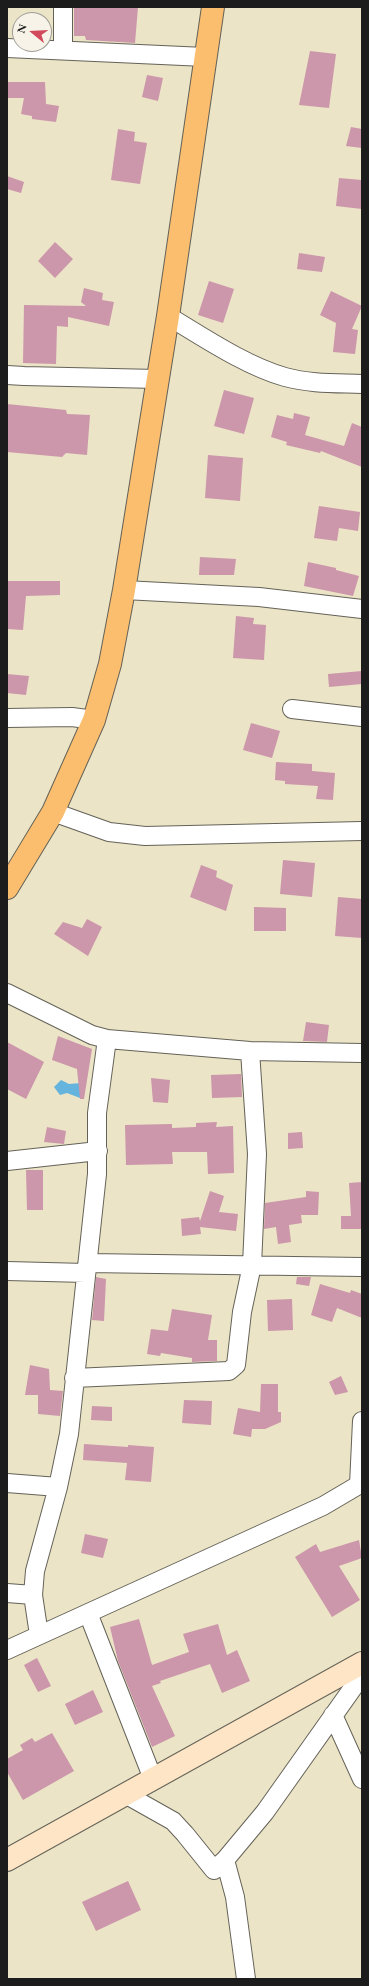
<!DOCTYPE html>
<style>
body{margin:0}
#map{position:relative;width:369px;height:1986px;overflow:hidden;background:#ebe4c6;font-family:"EB Garamond",serif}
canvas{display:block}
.frame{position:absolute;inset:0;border:8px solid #1c1c1c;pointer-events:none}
.north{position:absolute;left:12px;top:12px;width:40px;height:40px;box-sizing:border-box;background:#f7f3e8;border:1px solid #9f9d96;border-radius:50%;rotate:288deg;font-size:11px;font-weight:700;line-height:16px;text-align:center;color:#1c1c1c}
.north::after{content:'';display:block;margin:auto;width:14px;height:18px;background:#d1495b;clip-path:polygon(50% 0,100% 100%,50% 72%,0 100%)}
</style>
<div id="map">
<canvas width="369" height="1986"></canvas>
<div class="frame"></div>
<div class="north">N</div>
</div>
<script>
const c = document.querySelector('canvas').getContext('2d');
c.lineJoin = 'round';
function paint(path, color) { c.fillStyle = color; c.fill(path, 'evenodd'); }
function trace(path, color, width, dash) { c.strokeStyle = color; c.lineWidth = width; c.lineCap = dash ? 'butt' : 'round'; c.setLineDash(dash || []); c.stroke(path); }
paint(new Path2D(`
 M61 1080 69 1084 81 1083 80 1098 67 1093 60 1095 54 1087Z`), '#64b4de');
paint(new Path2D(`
 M74 7H138L135 43 86 40 85 36H74Z
 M310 51 336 54 329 108 299 105Z
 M147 75 163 78 158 101 142 97Z
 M7 82H45L46 104 59 106 56 122 32 119V116L21 114 24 98H7Z
 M351 127 362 129V148L346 146Z
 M118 129 135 132 134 141 147 143 140 184 111 180Z
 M7 176 24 182 21 193 7 189Z
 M339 178 362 180V209L336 206Z
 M55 242 73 259 55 278 38 261Z
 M299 253 325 257 322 272 297 269Z
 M209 281 234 289 223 323 198 315Z
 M84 288 103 293 102 300 114 302 109 326 68 317V327L57 326 56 364 23 363 24 305 86 306 81 302Z
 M331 291 362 306 352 329 358 330 355 354 333 352 336 323 320 315Z
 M224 390 254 398 244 434 214 426Z
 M7 404 66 410 67 414 90 415 87 455 66 453 62 457 7 452Z
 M294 413 310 417 305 435 344 446 352 423 362 427V467L321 451 320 453 286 445 287 442 271 437 277 415 293 419Z
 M208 455 243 458 240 501 205 498Z
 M319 506 360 512 358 531 339 528 337 541 314 538Z
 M200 557 236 559 234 575H199Z
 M308 562 336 568V570L359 576 353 596 304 586Z
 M7 581H60V595L26 596 23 630 7 629Z
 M236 616 254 618 253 624 266 625 264 660 233 658Z
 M362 671V684L329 687 328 674Z
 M7 674 29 676 26 695 7 693Z
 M251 723 280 731 272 758 243 750Z
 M276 762 312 764V771L335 773 333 800 316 799 318 786 285 784V781L275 780Z
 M283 860 315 863 312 897 280 894Z
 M201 865 217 871 216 877 233 885 226 911 190 897Z
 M338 897 362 899V938L335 936Z
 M254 907 286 908V931H254Z
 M87 919 102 927 88 956 54 934 63 922 82 928Z
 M306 1022 329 1025 327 1042 303 1041Z
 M58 1036 92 1049 84 1099H80L77 1069 52 1060Z
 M7 1042 44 1062 26 1099 7 1089Z
 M241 1074 242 1097 212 1098 211 1075Z
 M151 1078 170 1080 168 1103 153 1102Z
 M217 1122 216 1127 233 1126 234 1173 208 1174 207 1152H172L173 1164 126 1165 125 1125 172 1124V1128L196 1127V1123Z
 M47 1127 66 1131 64 1144 44 1142Z
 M302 1132 303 1148 288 1149V1133Z
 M26 1170H43V1210H27Z
 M362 1182V1229H341V1216H351L349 1183Z
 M210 1191 224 1196 219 1212 238 1214 236 1231 200 1227 201 1234 182 1236 181 1219 199 1217 200 1221Z
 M306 1191 319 1192 318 1215H301L302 1223 289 1225 291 1242 278 1244 276 1227 264 1229 265 1203 306 1197Z
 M96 1277 106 1279 104 1321 92 1320Z
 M297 1277H311L309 1286 296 1284Z
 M320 1284 350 1293 351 1290 362 1294V1318L337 1308 332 1322 311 1315Z
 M292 1299 293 1330 268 1331 267 1300Z
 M172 1309 212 1315 208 1340H217V1361L192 1362V1358L161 1353 160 1356 147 1354 151 1329 168 1331Z
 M30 1365 49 1369 50 1390 63 1391 60 1416 38 1414V1395H25Z
 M341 1376 348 1392 335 1395 329 1382Z
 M261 1384H278V1412H281V1422L265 1429H252L251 1437 233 1434 238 1408 260 1412Z
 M184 1400 212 1401 211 1425 182 1423Z
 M92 1406 112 1407V1421L91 1420Z
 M84 1444 128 1447V1445L154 1447 151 1482 125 1480 127 1463 83 1460Z
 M85 1534 108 1539 103 1558 81 1553Z
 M359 1540 362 1558 339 1566 360 1600 332 1617 295 1557 316 1544 320 1552Z
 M139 1619 152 1665 189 1652 183 1634 218 1624 227 1655 237 1650 250 1681 222 1693 210 1664 160 1681 161 1683 152 1686 175 1736 152 1747 118 1661 110 1627Z
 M37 1658 51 1686 38 1692 24 1665Z
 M93 1690 103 1712 75 1725 65 1704Z
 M52 1733 74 1771 23 1800 7 1772V1759L23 1750 20 1745 32 1738 35 1742Z
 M128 1881 141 1910 96 1931 82 1902Z`), '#cc96ab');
const street = new Path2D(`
 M7 48 205 57
 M63 50V7
 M168 316C203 337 246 366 285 377 310 384 337 383 362 384
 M7 375 24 376 157 379
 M124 590 259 597 362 609
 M292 709 362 717
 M7 718 72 717 94 720
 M53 812 109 832 145 836 362 831
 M7 993 92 1035 107 1039 250 1051 362 1053
 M7 1161 98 1151
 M88 1263 362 1267
 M7 1271 86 1273
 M74 1378 229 1371 236 1365 242 1312 252 1265 257 1154 250 1051
 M7 1483 58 1487
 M359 1485 362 1421
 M7 1593 33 1595
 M88 1613 153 1779
 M39 1635 33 1595 35 1571 58 1487 69 1434 97 1174V1113L107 1039
 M7 1650 323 1506 362 1483
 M333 1715 362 1779
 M125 1794 173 1821 185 1834 214 1870 225 1860
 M246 1979 235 1897 225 1860 265 1812 362 1675`);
const secondary = new Path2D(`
 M7 1860 362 1663`);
const highway = new Path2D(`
 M7 888 53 812 94 720 110 664 124 590 168 316 213 7`);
trace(street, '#646258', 20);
trace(secondary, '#646258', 24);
trace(highway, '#646258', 24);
trace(street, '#fff', 18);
trace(secondary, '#fde5c5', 22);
trace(highway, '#fbbd6e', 22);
</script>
